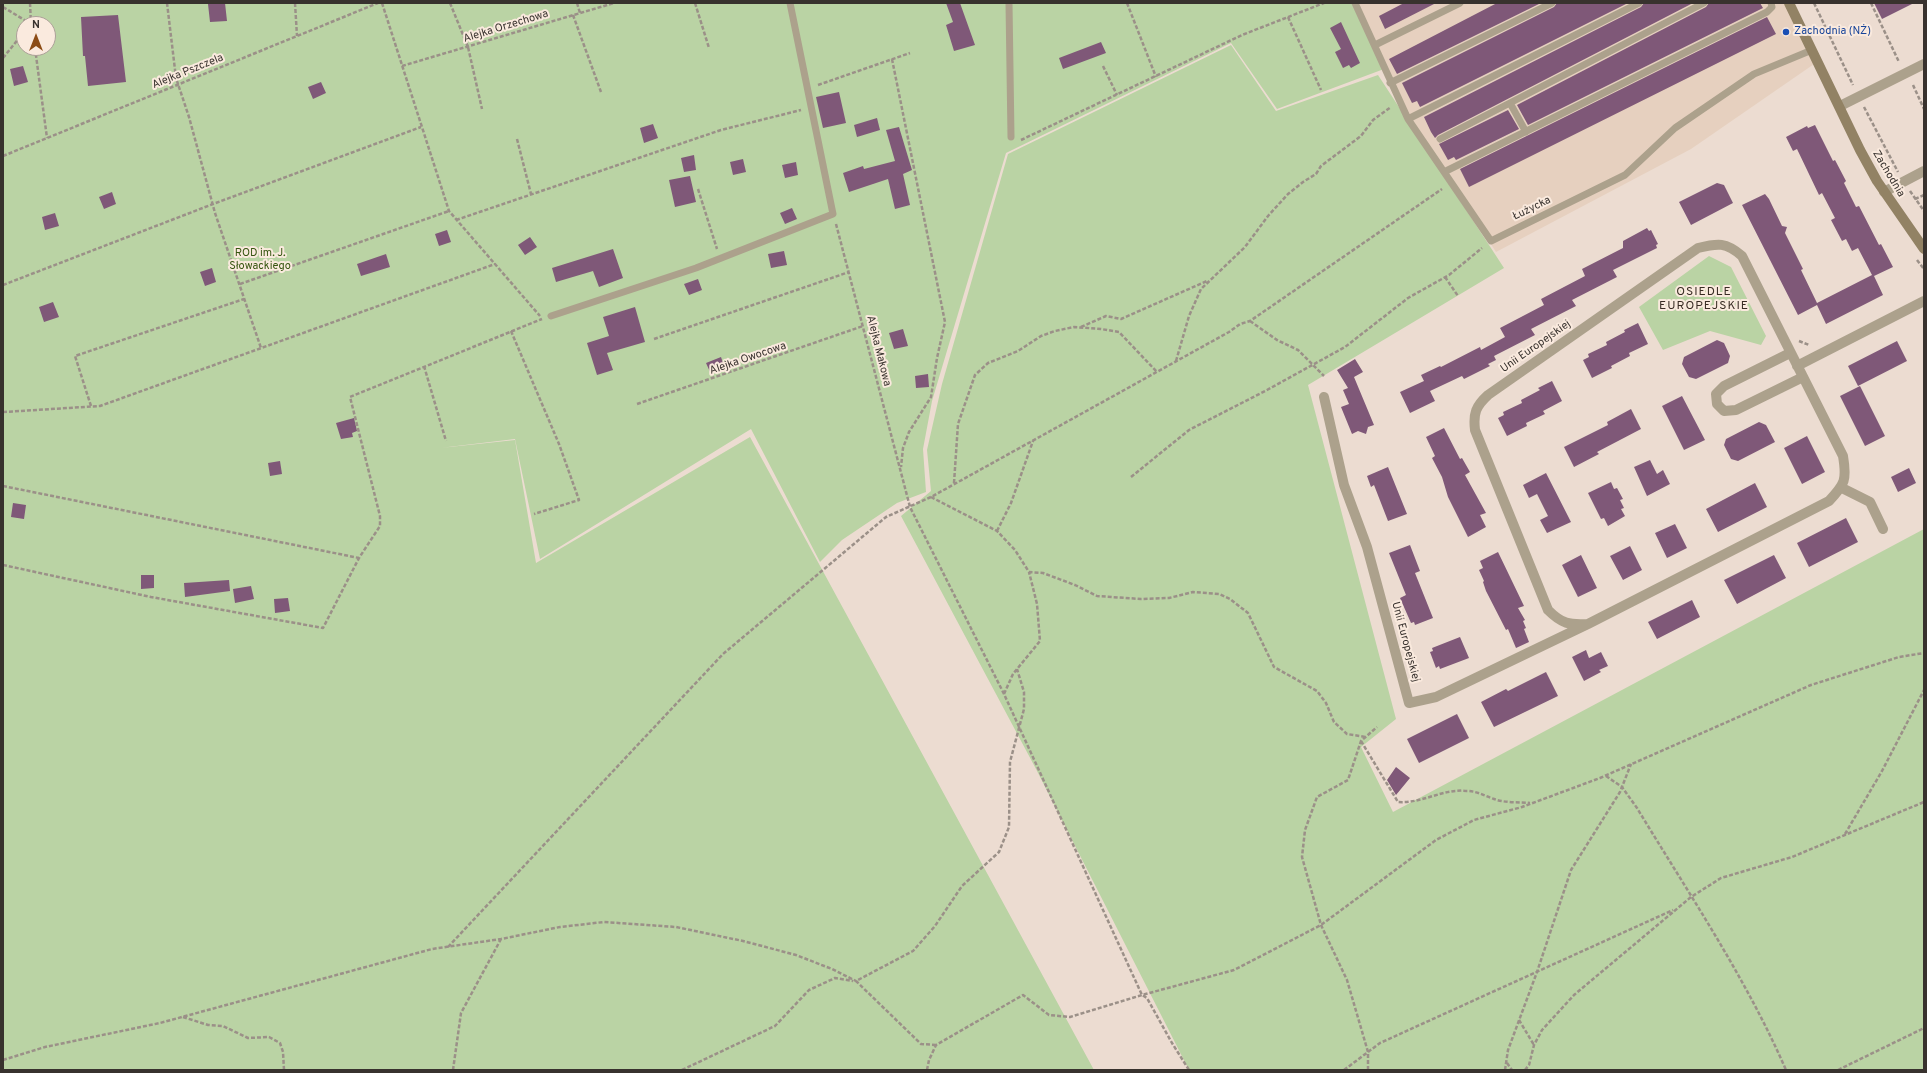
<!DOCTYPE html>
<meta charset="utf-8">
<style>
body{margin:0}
#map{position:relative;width:1927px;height:1073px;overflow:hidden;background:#ecdcd1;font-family:Overpass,sans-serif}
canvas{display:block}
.frame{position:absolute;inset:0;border:4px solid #38322e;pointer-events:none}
.north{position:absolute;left:16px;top:16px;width:40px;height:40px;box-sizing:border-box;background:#faeade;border:1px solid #aca098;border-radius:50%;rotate:0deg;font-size:11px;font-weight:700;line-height:16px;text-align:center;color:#38322e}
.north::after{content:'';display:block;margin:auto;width:14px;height:18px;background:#8c4c15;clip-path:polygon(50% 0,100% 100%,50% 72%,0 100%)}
</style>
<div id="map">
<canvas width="1927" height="1073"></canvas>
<div class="frame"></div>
<div class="north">N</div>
</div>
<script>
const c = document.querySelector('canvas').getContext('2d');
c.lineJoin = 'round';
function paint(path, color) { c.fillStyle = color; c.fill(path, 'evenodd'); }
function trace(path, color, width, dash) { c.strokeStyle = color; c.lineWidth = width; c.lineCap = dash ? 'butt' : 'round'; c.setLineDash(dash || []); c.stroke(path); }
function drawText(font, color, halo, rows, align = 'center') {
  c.font = font + ' Overpass,sans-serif'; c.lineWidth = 4; c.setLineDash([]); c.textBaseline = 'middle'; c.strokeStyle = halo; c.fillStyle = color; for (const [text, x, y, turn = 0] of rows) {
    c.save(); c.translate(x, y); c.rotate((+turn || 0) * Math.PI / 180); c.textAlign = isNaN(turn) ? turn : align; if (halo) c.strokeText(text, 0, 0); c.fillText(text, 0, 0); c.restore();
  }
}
paint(new Path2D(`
 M1353 3H1789L1817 62 1691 149 1496 252 1399 102Z`), '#e6d0bf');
paint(new Path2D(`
 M3 3H1353L1384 69 1277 109 1231 43 1006 153 932 401 923 449 926 492 897 503 842 540 820 562 751 429 540 559 515 439 440 448 515 440 536 563 750 437 1094 1070H3ZM24 24H48V48H24Z
 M1231 45 1276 111 1378 75 1504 268 1308 385 1396 719 1361 747 1393 812 1924 529V1070H1189L1036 769 901 516 931 491 927 450 942 384 1008 154Z
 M1709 256 1731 267 1766 336 1761 345 1710 331 1663 350 1639 307Z`), '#bad3a4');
paint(new Path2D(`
 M225 3 227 21 210 22 208 4Z
 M946 3H960L975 45 954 51 946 25 953 22Z
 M1404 3H1436L1385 29 1379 16Z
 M1497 3H1541L1397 74 1389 59Z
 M1557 3H1628L1420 107 1417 101 1412 103 1402 83 1554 7Z
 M1644 3H1693L1438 135 1435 138 1431 132 1424 117 1641 7Z
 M1709 3H1760L1763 8 1528 125 1517 105 1706 7Z
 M1874 3H1914L1882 19Z
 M118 15 126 82 88 86 85 56H83L81 17Z
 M1767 17 1776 34 1469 187 1460 169Z
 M1341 22 1360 63 1351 68 1349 65 1343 68 1335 52 1341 49 1330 28Z
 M1101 42 1106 53 1063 69 1059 58Z
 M23 66 28 82 14 86 10 69Z
 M321 82 326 93 313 99 308 87Z
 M839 92 846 123 823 128 816 97Z
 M1508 110 1519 129 1456 160 1454 157 1448 160 1439 144Z
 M877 118 880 130 857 137 854 125Z
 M653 124 658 138 644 143 640 128Z
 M1815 125 1833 161 1835 160 1846 181 1844 183 1856 207 1859 206 1879 245 1881 244 1893 267 1874 276 1883 295 1826 324 1817 305 1798 315 1742 205 1765 194 1769 199 1782 226 1787 227 1785 233 1803 269 1801 270 1817 303 1872 275 1858 248 1852 251 1846 239 1842 241 1831 220 1835 218 1822 193 1819 195 1797 149 1793 151 1786 137 1807 126 1808 128Z
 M899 127 912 170 903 174 910 205 895 209 888 179 849 192 843 173 863 166 864 169 895 161 886 130Z
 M694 155 696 170 684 172 681 158Z
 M743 159 746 172 733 175 730 162Z
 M796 162 798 175 785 178 782 165Z
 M690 176 696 202 675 207 669 180Z
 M1717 183 1724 185 1733 203 1691 225 1679 202Z
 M112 192 116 204 104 209 99 197Z
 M792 208 797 219 785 224 780 213Z
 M55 213 59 226 45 230 42 217Z
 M1647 228 1649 231 1651 230 1658 244 1656 245 1657 248 1613 270 1617 277 1572 300 1576 306 1531 329 1535 335 1494 356 1496 360 1488 364 1490 366 1464 379 1462 376 1430 391 1435 401 1410 413 1400 392 1424 381 1421 375 1440 366 1441 367 1480 347 1481 350 1505 337 1500 328 1544 305 1541 299 1585 276 1582 269 1623 248V241Z
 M447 230 451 242 439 246 435 234Z
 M530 237 537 247 525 255 518 245Z
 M613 249 623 278 599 287 593 271 556 282 552 268Z
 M784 251 787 265 771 268 768 254Z
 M386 254 390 267 361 276 357 264Z
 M212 268 216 282 205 286 200 272Z
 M698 279 702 290 689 295 684 284Z
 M53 302 59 317 44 322 39 307Z
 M635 307 645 342 607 353 613 370 597 375 587 343 609 336 603 317Z
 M1638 323 1648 344 1629 353 1630 356 1611 366 1612 368 1592 378 1583 360 1589 357 1588 354 1607 345 1606 342 1625 332 1624 330Z
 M903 329 908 346 894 349 889 333Z
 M1717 340 1724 343 1730 356 1728 363 1696 379 1689 377 1682 364 1684 357Z
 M1897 341 1907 361 1858 386 1848 366Z
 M721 357 725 369 711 374 706 363Z
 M1355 359 1363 372 1354 377 1374 425 1368 427 1366 434 1358 431 1352 434 1341 407 1349 404 1343 390 1348 388 1337 370Z
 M928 374 929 387 916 388 915 376Z
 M1552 381 1562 401 1543 411 1545 414 1526 423 1527 426 1507 436 1498 418 1504 415 1503 412 1522 403 1521 400 1540 390 1538 388Z
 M1860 386 1885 436 1865 446 1840 396Z
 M1682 396 1705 440 1684 450 1662 406Z
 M1631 409 1641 429 1597 452 1599 454 1574 467 1564 447 1608 425 1607 422Z
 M354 418 357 431 352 433 353 437 341 439 336 423Z
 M1759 422 1766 425 1775 442 1738 461 1731 459 1724 445 1726 439Z
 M1444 428 1460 459 1462 458 1470 472 1465 475 1486 513 1480 515 1486 527 1468 537 1448 497 1442 477 1432 458 1435 456 1426 437Z
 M1807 436 1825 472 1802 484 1784 448Z
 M1650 460 1657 474 1663 470 1670 484 1647 496 1634 467Z
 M280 461 282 474 270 476 268 463Z
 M1388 467 1407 514 1388 521 1374 485 1371 487 1367 476Z
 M1909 468 1916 483 1898 492 1891 477Z
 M1546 473 1571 522 1547 533 1540 520 1548 516 1537 494 1529 498 1523 485Z
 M1611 482 1614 489 1617 488 1623 499 1620 500 1624 508 1621 509 1625 516 1608 526 1604 518 1601 519 1588 493Z
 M1755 483 1767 507 1718 532 1706 509Z
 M13 503 26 505 24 519 11 517Z
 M1846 518 1858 542 1809 567 1797 543Z
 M1675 524 1687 548 1667 558 1655 533Z
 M1410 545 1420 571 1415 573 1433 618 1415 625 1414 622 1411 623 1400 598 1406 595 1389 553Z
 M1630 546 1642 570 1623 580 1610 556Z
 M1498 552 1524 606 1518 608 1525 620 1523 621 1526 628 1524 629 1529 642 1516 648 1508 629 1506 630 1486 591 1483 582 1484 581 1479 570 1483 568 1480 561Z
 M1581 555 1597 588 1578 597 1562 565Z
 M1774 555 1786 578 1737 604 1724 580Z
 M141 575H154V588L141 589Z
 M229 580 230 591 185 597 184 583Z
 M251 586 254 599 235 603 233 589Z
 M288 598 290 611 275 613 274 599Z
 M1692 600 1700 617 1657 639 1648 622Z
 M1460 637 1469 658 1440 669 1439 666 1436 668 1430 652 1433 651 1432 648Z
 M1586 650 1589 658 1601 652 1608 666 1599 670 1601 672 1584 681 1572 657Z
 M1546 672 1558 696 1494 727 1481 702 1506 689 1508 691Z
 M1457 714 1469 738 1419 763 1407 739Z
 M1396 767 1410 778 1396 795 1387 780Z`), '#7f5878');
trace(new Path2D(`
 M30 3 31 24
 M167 3 176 78 189 117 215 213 261 348
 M295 3 297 36
 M382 3 449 211 540 316
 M450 3 468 47 482 109
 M577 3 580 13
 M695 3 709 48
 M1127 3 1156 77
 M1814 3 1853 85
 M1871 3 1899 62
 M3 7 31 24
 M573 15 601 92
 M1288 17 1321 90
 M35 48 47 138
 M3 58 24 32
 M892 59 945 322 937 358 931 397 909 432 903 448 901 467
 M402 66 614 3
 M1103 66 1117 95
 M818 85 910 53
 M1913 85 1924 109
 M1864 107 1898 172
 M517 139 531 194
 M1021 140 1242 35 1324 3
 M3 156 378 3
 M698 189 717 249
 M1910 191 1924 211
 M1915 199 1924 195
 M456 220 721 130 801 110
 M836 224 910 507 1004 694 1142 995 1147 998 1172 1043 1189 1070
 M1917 260 1924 269
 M1445 277 1458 296
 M240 284 449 211
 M3 285 213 204 421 127
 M1250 321 1277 340 1298 350 1324 376
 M1081 327 1106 316 1121 319 1207 281
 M511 331 559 444 579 500 534 514
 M654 339 849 272
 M1799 341 1809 345
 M1176 361 1189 316 1201 289 1245 247 1268 216 1288 194 1303 182 1316 174 1321 166 1361 136 1373 120 1391 107
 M424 366 446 441
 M637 404 863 326
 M91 406 75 356 244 299
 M3 412 100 406 495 264
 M1131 477 1189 430 1267 390 1345 347 1408 298 1449 275 1482 248
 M954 483 958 424 975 375 988 363 1018 351 1041 336 1055 331 1074 327 1101 329 1119 332 1157 372
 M3 486 359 558
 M931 497 997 531 1015 550 1029 572 1043 573 1075 585 1097 596 1141 599 1169 598 1193 592 1219 594 1230 599 1248 613 1274 667 1317 691 1326 703 1334 722 1347 734 1366 737
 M997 531 1011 503 1033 441
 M3 565 151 597 323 628 359 558 380 526V516L350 397 542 319
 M1004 694 1013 674 1040 641 1037 604 1029 572
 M1361 741 1398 802C1422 804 1443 788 1467 791 1477 791 1485 796 1494 799 1504 803 1519 802 1530 803
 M1606 776 1622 787 1637 808C1689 894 1746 978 1786 1070
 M1845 834 1882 771 1924 690
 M448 947 723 654 886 517 931 497 1229 332 1240 324 1250 321 1442 189
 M183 1017 208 1025 223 1026 248 1038 269 1037 280 1043 283 1052 284 1070
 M1519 1020 1534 1045
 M936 1045 921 1044 856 981 913 951 935 926 962 886 999 852 1009 827 1010 762 1024 709V692L1017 669
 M3 1060 45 1047 160 1023 432 949 501 939 560 927 604 922 676 927 743 941 796 955 832 969 856 981
 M1507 1063 1512 1070
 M453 1070 461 1013 501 939
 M682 1070 775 1026 809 990 835 978 853 981
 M927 1070 929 1060 936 1045 1023 995 1049 1015 1070 1017 1142 995 1234 970 1321 925 1436 840 1474 820 1522 807 1600 778 1811 685 1899 657 1924 653
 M1344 1070 1380 1043 1673 910
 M1368 1070V1052L1347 980 1321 925 1302 857 1305 830 1317 797 1348 780 1361 741 1377 727
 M1505 1070 1508 1050 1537 972 1571 870 1620 792 1631 764
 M1525 1070 1529 1065 1534 1045 1542 1030 1574 995 1691 897 1721 878 1792 857 1924 802
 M1838 1070 1924 1028`), '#9b9088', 2.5, [4, 2]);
trace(new Path2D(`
 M1009 3 1011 137
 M1355 3 1408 119 1491 241 1625 175 1675 128 1754 74 1812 50
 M1375 45 1460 3
 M1390 83 1552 3
 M1510 103 1526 132
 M1408 119 1639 3
 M1440 139 1704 3
 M1444 172 1767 12 1772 7 1771 3
 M551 316 696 268 833 214 790 3`), '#aca18c', 7);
trace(new Path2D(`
 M1840 106 1924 64
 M1884 192 1924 171
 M1790 353 1724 386 1716 394 1717 404 1724 411 1736 410 1803 377
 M1797 366 1924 301
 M1324 397 1344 485 1367 547 1409 703 1436 697 1588 624 1829 501C1845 484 1847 480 1843 456L1742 256C1726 242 1718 243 1698 248L1488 395C1476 406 1473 413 1475 430L1548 610C1562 624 1569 625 1588 624
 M1842 488 1870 502 1883 529`), '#aca18c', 10);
trace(new Path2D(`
 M1789 3 1860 150 1877 181 1924 249`), '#928264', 10);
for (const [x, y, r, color] of [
 [1786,32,4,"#1a4fb4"]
]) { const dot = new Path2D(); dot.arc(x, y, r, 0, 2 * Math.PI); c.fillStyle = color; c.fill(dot); trace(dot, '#faeade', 1.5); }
drawText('11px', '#38322e', '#faeade', [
 ["Alejka Orzechowa",506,27,-17],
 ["Alejka Pszczela",188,72,-22],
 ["Zachodnia",1888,174,59],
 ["Łużycka",1532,209,-26],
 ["Unii Europejskiej",1536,347,-35],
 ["Alejka Makowa",878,351,76],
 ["Alejka Owocowa",748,359,-19],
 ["Unii Europejskiej",1405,642,75]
]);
drawText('11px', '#164399', '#faeade', [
 ["Zachodnia (NŻ)",1794,32]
], 'left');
drawText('11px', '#365510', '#faeade', [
 ["ROD im. J.",260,254],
 ["Słowackiego",260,267]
]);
c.letterSpacing = '1px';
drawText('12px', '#382c23', '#faeade', [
 ["OSIEDLE",1704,293],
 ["EUROPEJSKIE",1704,307]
]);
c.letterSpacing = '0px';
</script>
